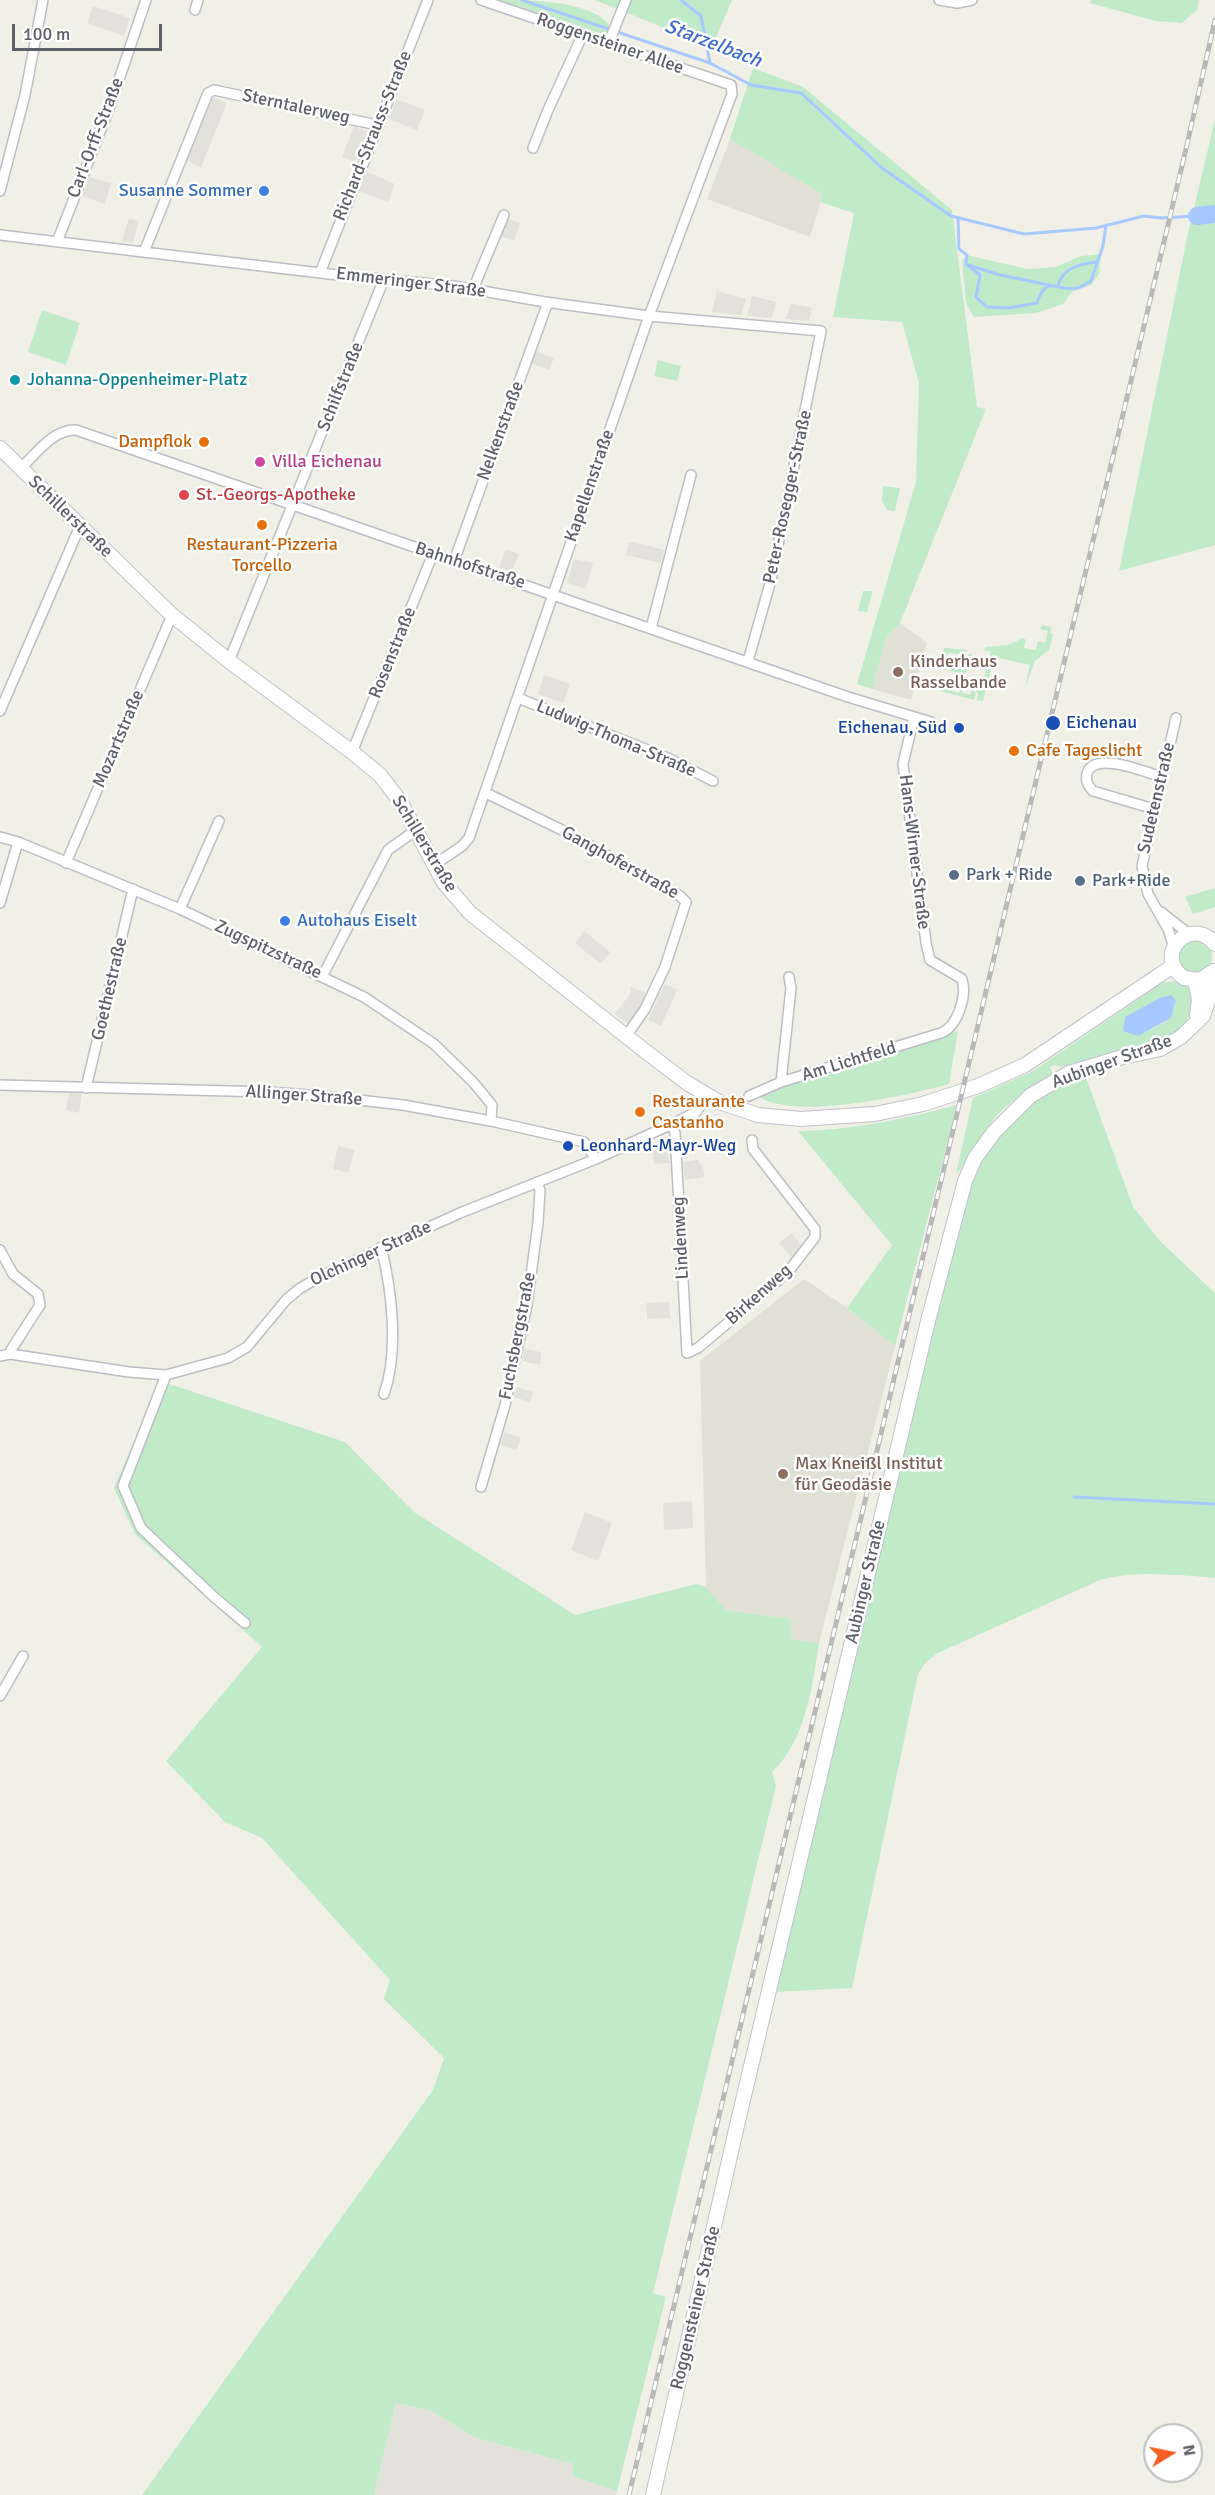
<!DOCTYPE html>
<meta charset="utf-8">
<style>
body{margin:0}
#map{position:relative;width:1215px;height:2495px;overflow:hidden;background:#f1f0e6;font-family:Signika,sans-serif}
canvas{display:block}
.north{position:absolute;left:1143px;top:2423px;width:60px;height:60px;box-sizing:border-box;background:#fff;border:2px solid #bebfc2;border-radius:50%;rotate:80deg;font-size:16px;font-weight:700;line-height:24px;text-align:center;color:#5d6067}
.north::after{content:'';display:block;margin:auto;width:21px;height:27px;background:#f75d25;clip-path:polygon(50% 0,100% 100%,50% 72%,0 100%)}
.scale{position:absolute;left:12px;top:24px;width:150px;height:27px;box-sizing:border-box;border:3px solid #5d6067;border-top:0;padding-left:8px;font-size:18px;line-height:21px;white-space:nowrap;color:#5d6067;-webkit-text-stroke:4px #fff;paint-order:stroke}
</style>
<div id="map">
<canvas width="1215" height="2495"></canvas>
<div class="north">N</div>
<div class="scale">100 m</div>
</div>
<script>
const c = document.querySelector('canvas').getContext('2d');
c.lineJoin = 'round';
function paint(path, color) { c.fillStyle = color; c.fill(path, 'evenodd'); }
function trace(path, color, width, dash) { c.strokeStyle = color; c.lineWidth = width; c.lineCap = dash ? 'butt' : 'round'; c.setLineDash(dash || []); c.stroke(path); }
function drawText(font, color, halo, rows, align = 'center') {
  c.font = font + ' Signika,sans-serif'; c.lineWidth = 5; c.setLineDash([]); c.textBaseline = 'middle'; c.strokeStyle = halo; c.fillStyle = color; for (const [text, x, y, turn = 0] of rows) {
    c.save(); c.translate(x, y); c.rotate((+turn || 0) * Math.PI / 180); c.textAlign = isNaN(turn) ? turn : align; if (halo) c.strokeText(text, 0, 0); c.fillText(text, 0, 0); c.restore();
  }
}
paint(new Path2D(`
 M93 6 130 18 124 36 87 23Z
 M213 97 227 103 201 167 185 160Z
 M396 99 425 110 417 130 389 119Z
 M354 126 368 132 355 162 342 157Z
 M367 172 395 184 388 202 359 191Z
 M89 177 111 183 105 204 82 196Z
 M129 218 139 221 133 242 122 241Z
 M506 218 520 223 514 241 499 235Z
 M717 291 746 299 741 315 712 312Z
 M752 296 776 302 772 318 747 316Z
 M791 303 812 308 809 321 786 319Z
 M536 351 554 358 549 370 531 363Z
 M633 542 664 550 661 563 626 555 629 543Z
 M506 549 519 554 512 572 499 567Z
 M574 559 593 563 586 589 567 583Z
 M544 675 570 684 563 703 538 694Z
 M584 931 610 952 601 964 575 943Z
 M665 984 677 990 661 1026 648 1020Z
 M630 986 648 994 635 1019 628 1024 615 1014 631 993Z
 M69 1093H82L79 1113 66 1110Z
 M338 1146 355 1150 348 1173 333 1169Z
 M668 1148 669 1163 654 1164 653 1149Z
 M698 1160 700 1164H702L705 1177 685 1180 683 1162Z
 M791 1233 801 1245 793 1258 779 1243Z
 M669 1302 670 1318 647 1319 646 1303Z
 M525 1349 541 1352 540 1365 522 1361Z
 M517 1387 533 1392 530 1402 514 1397Z
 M505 1432 521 1438 516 1450 500 1445Z
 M692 1501 693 1528 664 1530 663 1503Z
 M585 1512 612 1523 598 1561 571 1550Z
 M396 2403 431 2411 476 2438 573 2464V2476L617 2491 616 2495H374Z`), '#e2e2da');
paint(new Path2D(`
 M730 139 823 194 810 237 707 199Z
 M900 623 927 643 911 700 872 689 887 637Z
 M804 1279 847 1308 895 1346 819 1643 791 1639V1619L726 1610 706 1587 700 1361Z`), '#e1e0d4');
paint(new Path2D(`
 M499 0C529 0 592 0 610 26L606 33 602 34Z
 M595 0H732L712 47Z
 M1091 0H1199L1197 10 1182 23 1156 21 1090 3Z
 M753 68 803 87 952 210 977 407 986 409 900 623 887 637 872 689 857 684 916 482 919 383 902 322 833 317 854 213 820 202 822 194 730 139Z
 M1215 119V545L1119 571 1187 238Z
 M1101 254 1099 274 1091 285 1072 292 1063 304 1036 313 974 317 966 303 962 261 967 255 1027 269 1056 267 1081 256Z
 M42 310 80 323 66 365 28 352Z
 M658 360 681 366 677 381 654 376Z
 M883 486 900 488 895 511 887 510 882 501Z
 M863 591H873L867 612 858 611Z
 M1042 625 1051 627 1050 633 1053 634 1049 650 1035 661 1025 688 1030 665 994 657 983 701 977 700 978 694 973 686 975 684 982 685 986 671 979 669 980 665 987 667 991 652 984 650 986 647 1008 645 1023 638 1026 640 1024 648 1036 650 1038 641 1045 643 1048 631 1040 629Z
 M944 648 969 650 961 654 948 653 944 662 937 665Z
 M972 653 969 669 964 674 938 668 944 666 963 670 967 655Z
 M936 680 935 687 940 688 943 681 941 688 949 690 951 683 953 684 952 691 959 693 961 686H964L962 693 970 695 972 688 976 694 974 700 933 689Z
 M1215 888V907L1193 914 1185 897Z
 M1178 957a17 17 0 1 1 34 0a17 17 0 1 1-34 0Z
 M1178 981C1188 985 1193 991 1192 1001 1188 1045 1145 1045 1110 1053 1094 1057 1078 1062 1061 1067L1054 1065 1050 1067 1053 1074C1032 1087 1009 1101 993 1120 980 1138 971 1159 956 1174L973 1098 1033 1071 1149 992V990L1164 982ZM1176 1000 1171 1018 1150 1031Z
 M958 1031 949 1084C910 1095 794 1121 760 1097L763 1092Z
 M1085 1075 1133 1207 1161 1242 1215 1293V1578C1175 1575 1139 1570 1100 1580L938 1653 926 1662 918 1674 852 1988 775 1992 960 1213C984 1139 1015 1106 1085 1075Z
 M957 1105 895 1346 847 1308 892 1245 798 1131C852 1130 905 1119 957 1105Z
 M160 1381 345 1442 414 1512 575 1615 696 1584 706 1587 726 1610 791 1619V1639L819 1643C812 1687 806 1740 772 1772L776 1786 653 2293 666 2297 617 2491 573 2476V2464L476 2438 431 2411 396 2403 374 2495H142L433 2090 444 2058 384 1999 390 1980 262 1838 225 1822 166 1761 262 1647 135 1534 114 1488Z`), '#c1eac9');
paint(new Path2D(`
 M1171 995 1176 1000 1171 1018 1138 1036 1123 1031 1125 1017 1160 998Z`), '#a8c9ff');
trace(new Path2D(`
 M522 0 710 63 751 85 801 93 882 168 951 216 1024 234 1096 228 1144 216 1161 218 1197 216
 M681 0 701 16 710 63
 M958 218 959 249 967 255 966 264 980 275 976 297 987 307 1008 308 1037 303C1047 273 1057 292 1077 288 1082 287 1087 283 1091 281L1103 246 1106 225
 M968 265 1000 275 1049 285
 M1058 285C1064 267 1080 264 1097 262
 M1074 1497 1215 1504`), '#a8c9ff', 3);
trace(new Path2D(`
 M1197 216 1215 214`), '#a8c9ff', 18);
const street = new Path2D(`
 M939 0 957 3 972 0
 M195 10 198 0
 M609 42 626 0
 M533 148 548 110 583 34
 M0 191 25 95 43 0
 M0 235 329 274 454 286 545 302 649 316 821 331 771 580 748 661
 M57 242 110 106 146 0
 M144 252 208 93 214 90 377 125
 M320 273 428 0
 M473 289 504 215
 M20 469C36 454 53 429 76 430L848 697 931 722
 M454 561 548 302
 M651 628 691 475
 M229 661 384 279
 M518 698 670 759 713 781
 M0 711 80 526
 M352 752 433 554
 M486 793 562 830 680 896 686 902 665 967 645 1009 627 1035
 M1154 809 1093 791C1088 786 1085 781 1087 774 1093 750 1145 772 1162 777
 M0 837 18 842 180 909 364 997 434 1044 473 1082 492 1105 491 1121
 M66 863 172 615
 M434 865 462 846 469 838 649 316 732 94 731 85 481 0
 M0 903 18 842
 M180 909 219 821
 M1161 912 1189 934
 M1174 947 1168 929 1148 894 1142 866 1176 718
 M323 975 388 850 416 830
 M781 1082 791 988 789 977
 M0 1085 268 1092 323 1096 403 1105 491 1121 584 1142 596 1159
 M86 1088 133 889
 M749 1096 781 1082 941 1033C958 1026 967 996 962 979L930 960 926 943 903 764 914 717
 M672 1124 675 1133 687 1353 698 1348 788 1272 815 1237V1229L753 1149 752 1140
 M381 1247C392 1290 399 1352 384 1394
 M0 1250 13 1274 38 1294 40 1305 11 1350 10 1354
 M0 1356 10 1354 129 1372 166 1375 228 1358 247 1347 286 1300 299 1289 321 1276 460 1213 596 1159 672 1124 696 1112 708 1096
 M166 1375 123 1486 141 1528 214 1597 245 1623
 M481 1487 505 1405 527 1305 538 1223 540 1190 537 1182
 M0 1696 23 1656`);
const secondary = new Path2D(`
 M0 448 172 615 229 661 352 752 380 775 400 801 444 883 470 913 645 1051 687 1083 719 1102 758 1115 801 1119 875 1114 923 1104 978 1086 1025 1065 1173 966
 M1214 971 1200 980 1184 978C1152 956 1190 914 1215 944
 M1195 980 1199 1000 1197 1015
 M653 2495 738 2121 928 1321 965 1181 975 1158 994 1132 1030 1096 1069 1073 1119 1058 1160 1049 1181 1037 1203 1016 1208 1001 1210 975`);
trace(street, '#bdbec5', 12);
trace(secondary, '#c0c2ca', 16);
trace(street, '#fff', 9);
trace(secondary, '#fff', 14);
const rail = new Path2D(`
 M629 2495 1186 149 1215 20`);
trace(rail, '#b9b9ba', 5);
trace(rail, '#fff', 3, [9]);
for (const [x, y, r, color] of [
 [264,191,6,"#3f7fe0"],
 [15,380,6,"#0f9aa8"],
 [204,442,6,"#e8710a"],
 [260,462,6,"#d1479c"],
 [184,495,6,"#e0444e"],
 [262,525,6,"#e8710a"],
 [898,672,6,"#8d6e63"],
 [1053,723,8,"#1a4fb4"],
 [959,728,6,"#1a4fb4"],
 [1014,751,6,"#e8710a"],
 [954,875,6,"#5c6f8a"],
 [1080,881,6,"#5c6f8a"],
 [285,921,6,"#3f7fe0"],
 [640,1112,6,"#e8710a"],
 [568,1146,6,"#1a4fb4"],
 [783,1474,6,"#8d6e63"]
]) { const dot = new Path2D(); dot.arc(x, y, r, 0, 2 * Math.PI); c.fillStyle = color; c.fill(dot); trace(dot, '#fff', 2); }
drawText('18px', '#5d6067', '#fff', [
 ["Roggensteiner Allee",610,44,19],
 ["Sterntalerweg",296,107,12],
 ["Richard-Strauss-Straße",373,136,-68],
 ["Carl-Orff-Straße",96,138,-69],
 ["Emmeringer Straße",411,283,7],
 ["Schilfstraße",341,387,-68],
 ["Nelkenstraße",501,431,-70],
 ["Kapellenstraße",590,486,-71],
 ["Peter-Rosegger-Straße",788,497,-78],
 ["Schillerstraße",70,517,44],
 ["Bahnhofstraße",470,566,18],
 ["Rosenstraße",393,653,-68],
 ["Mozartstraße",119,739,-67],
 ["Ludwig-Thoma-Straße",616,739,23],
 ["Sudetenstraße",1157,798,-77],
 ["Schillerstraße",424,844,59],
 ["Hans-Wirner-Straße",914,852,83],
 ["Ganghoferstraße",620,863,29],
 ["Zugspitzstraße",268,950,25],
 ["Goethestraße",110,989,-77],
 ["Am Lichtfeld",849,1062,-17],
 ["Aubinger Straße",1112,1062,-20],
 ["Allinger Straße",304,1096,4],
 ["Lindenweg",681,1238,-93],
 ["Olchinger Straße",371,1254,-25],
 ["Birkenweg",759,1295,-42],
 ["Fuchsbergstraße",518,1336,-79],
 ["Aubinger Straße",866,1582,-77],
 ["Roggensteiner Straße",696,2308,-77]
]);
drawText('18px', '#366cbe', '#fff', [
 ["Susanne Sommer",252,191],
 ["Autohaus Eiselt",297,921,"left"]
], 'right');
drawText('18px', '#0d838f', '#fff', [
 ["Johanna-Oppenheimer-Platz",27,380]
], 'left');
drawText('18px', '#c56008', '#fff', [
 ["Dampflok",192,442,"right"],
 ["Restaurant-Pizzeria",262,545,"center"],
 ["Torcello",262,566,"center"],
 ["Cafe Tageslicht",1026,751],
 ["Restaurante",652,1102],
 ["Castanho",652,1123]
], 'left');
drawText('18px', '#b23c85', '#fff', [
 ["Villa Eichenau",272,462]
], 'left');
drawText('18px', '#be3a42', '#fff', [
 ["St.-Georgs-Apotheke",196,495]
], 'left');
drawText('18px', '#785e54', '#fff', [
 ["Kinderhaus",910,662],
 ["Rasselbande",910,683],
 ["Max Kneißl Institut",795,1464],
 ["für Geodäsie",795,1485]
], 'left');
drawText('18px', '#164399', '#fff', [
 ["Eichenau",1066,723],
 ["Eichenau, Süd",947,728,"right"],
 ["Leonhard-Mayr-Weg",580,1146]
], 'left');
drawText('18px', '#4e5e75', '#fff', [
 ["Park + Ride",966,875],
 ["Park+Ride",1092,881]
], 'left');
drawText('italic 20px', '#3f6ace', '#fff', [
 ["Starzelbach",713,44,21]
]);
</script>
